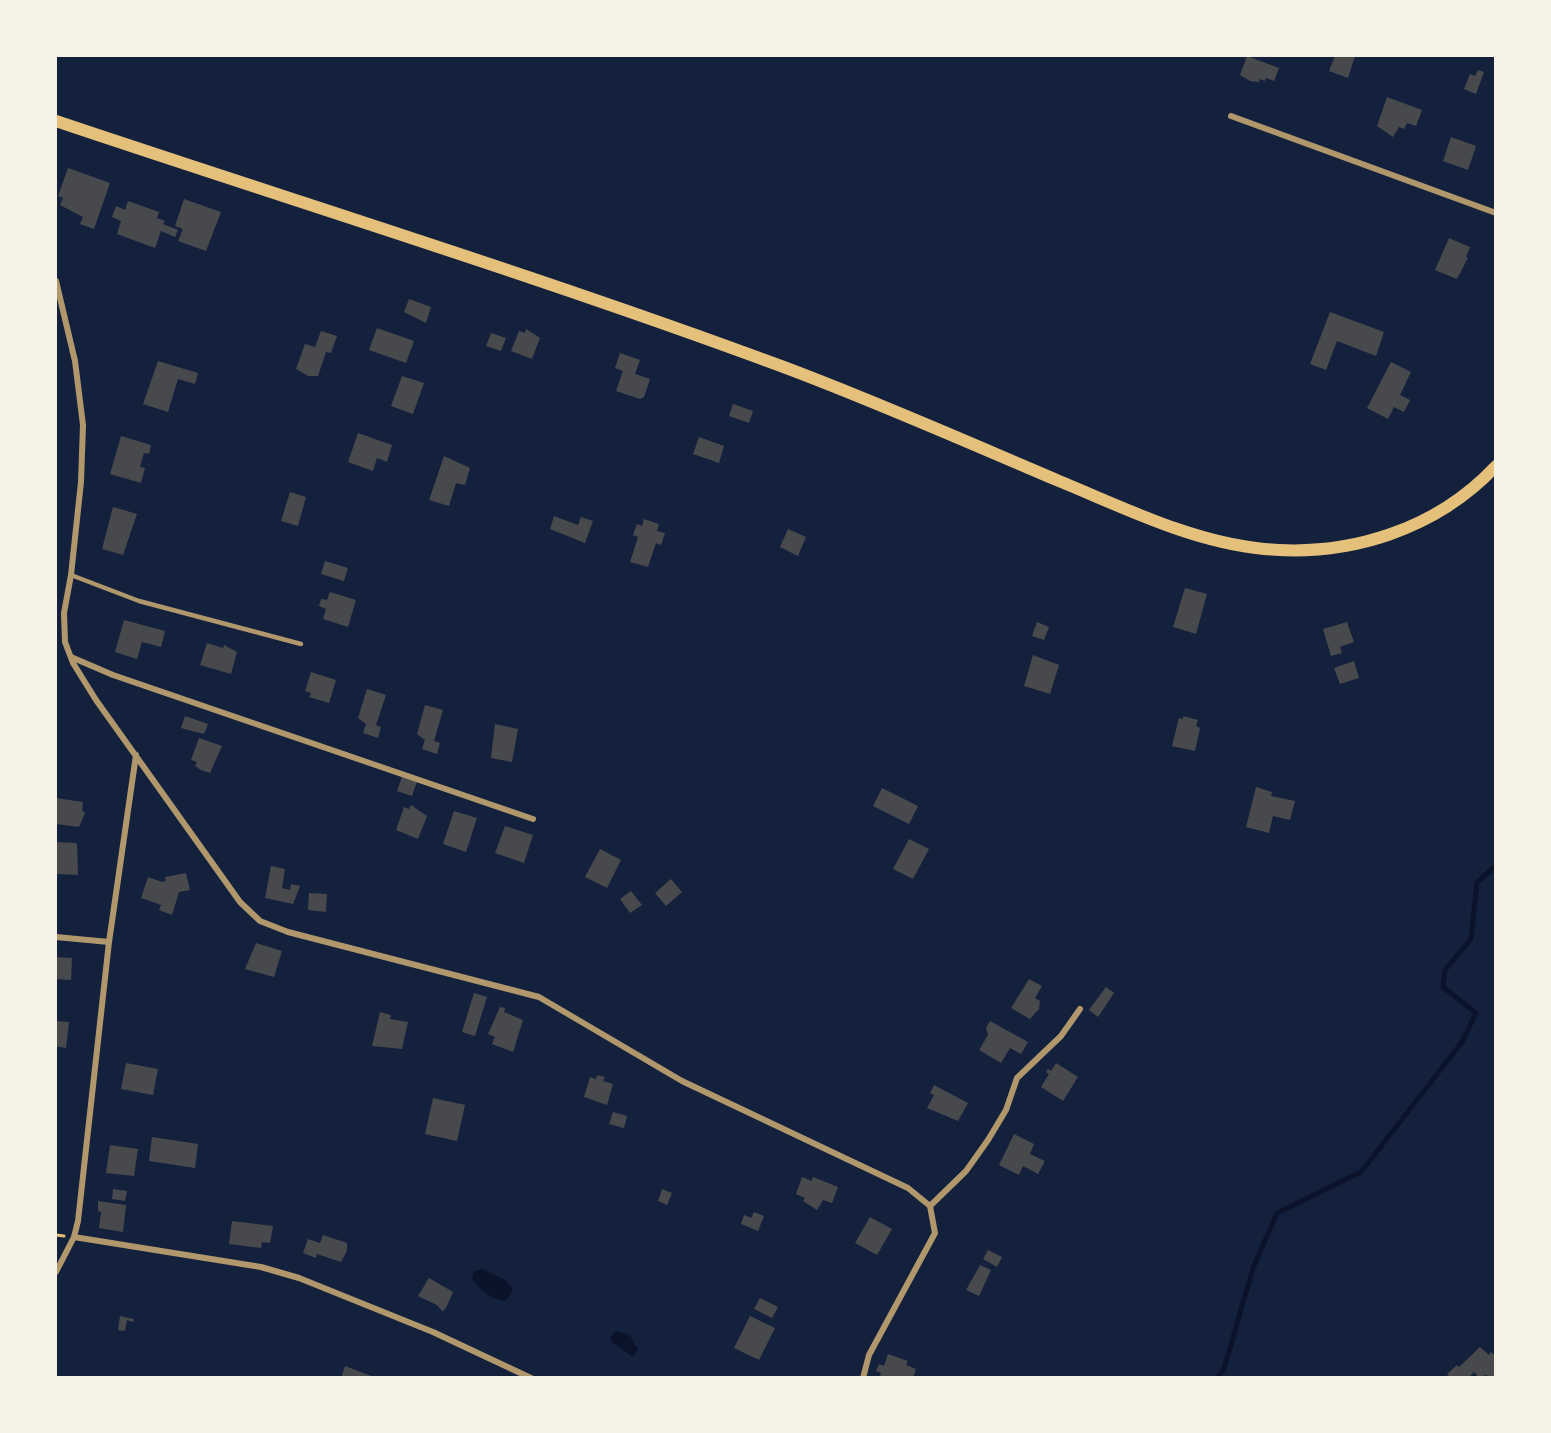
<!DOCTYPE html>
<style>
body{margin:0}
#map{position:relative;width:1551px;height:1433px;overflow:hidden;background:#14213d;font-family:"PT Sans",sans-serif}
canvas{display:block}
.frame{position:absolute;inset:0;border:57px solid #f6f1e7;pointer-events:none}
</style>
<div id="map">
<canvas width="1551" height="1433"></canvas>
<div class="frame"></div>
</div>
<script>
const c = document.querySelector('canvas').getContext('2d');
c.lineJoin = 'round';
function paint(path, color) { c.fillStyle = color; c.fill(path, 'evenodd'); }
function trace(path, color, width, dash) { c.strokeStyle = color; c.lineWidth = width; c.lineCap = dash ? 'butt' : 'round'; c.setLineDash(dash || []); c.stroke(path); }
paint(new Path2D(`
 M483 1269 505 1280 513 1289 506 1301C492 1300 479 1291 472 1278L474 1271Z
 M616 1331 629 1334 638 1349 633 1357 613 1343 610 1337Z`), '#0b132b');
trace(new Path2D(`
 M1217 1378 1224 1369 1253 1268 1277 1213 1361 1172 1462 1042 1476 1013 1443 987 1445 970 1471 939 1477 882 1496 866`), '#0b132b', 5);
paint(new Path2D(`
 M1247 56 1279 68 1274 81 1266 78 1265 81 1260 79 1259 82 1250 81 1240 75Z
 M1335 56H1355L1348 78 1329 71Z
 M1478 70 1484 72 1476 94 1464 89 1470 74 1475 76Z
 M1387 97 1422 110 1416 126 1407 123 1404 129 1399 127 1393 137 1377 126Z
 M1451 137 1476 146 1468 170 1443 161Z
 M68 168 110 183 94 229 80 224 83 217 60 205 63 198 58 196Z
 M184 199 221 212 206 251 178 241 183 229 175 226Z
 M128 201 159 212 157 218 165 221 163 224 178 230 175 237 161 231 155 248 117 234 121 221 112 217 116 206 125 210Z
 M1449 238 1470 247 1466 257 1468 258 1457 279 1435 270Z
 M409 299 431 307 426 323 404 312Z
 M1330 312 1384 332 1376 356 1337 341 1326 370 1310 364Z
 M377 328 414 341 406 363 369 350Z
 M526 329 540 338 532 359 511 351 519 331 525 333Z
 M321 331 337 336 331 353 326 352 318 376H308L296 369 305 344 315 347Z
 M491 333 506 338 501 351 486 346Z
 M620 353 640 360 635 374 650 379 644 397 640 399 616 391 623 371 615 368Z
 M158 361 198 373 195 384 178 379 168 412 143 404Z
 M1391 362 1411 372 1400 395 1410 400 1404 412 1394 407 1388 419 1367 408Z
 M402 376 424 383 413 414 391 406Z
 M733 404 753 411 749 423 729 416Z
 M358 433 392 445 387 462 377 458 373 471 348 462Z
 M121 436 151 445 149 454 144 453 140 467 145 468 141 483 110 474Z
 M699 437 724 446 719 463 693 454Z
 M444 456 470 468 465 485 456 483 449 506 429 500Z
 M290 492 306 497 298 526 281 521Z
 M113 507 137 514 123 555 102 549Z
 M554 516 578 525 581 517 593 521 585 543 550 529Z
 M644 519 659 524 657 531 665 533 661 545 656 543 648 567 630 562 638 537 633 535 637 524 642 526Z
 M788 529 806 537 798 556 780 547Z
 M325 561 348 568 344 581 321 574Z
 M1185 588 1207 594 1196 634 1173 627Z
 M330 592 356 600 348 627 323 619 326 609 319 606 321 599 327 600Z
 M124 620 165 631 161 647 142 642 137 659 115 652Z
 M1037 622 1049 627 1044 640 1032 636Z
 M1347 622 1354 642 1340 647 1342 653 1331 656 1323 629Z
 M207 643 223 648 224 645 237 652 231 674 200 665Z
 M1033 655 1059 665 1050 694 1024 686Z
 M1354 661 1359 678 1340 684 1334 668Z
 M311 672 336 680 329 703 309 697 311 693 305 691Z
 M367 689 386 695 376 725 381 727 378 738 363 733 366 724 358 718Z
 M425 705 443 710 434 741 440 743 437 754 422 749 425 740 417 734Z
 M185 716 208 724 204 734 181 728Z
 M1183 716 1198 720 1196 726 1200 728 1195 751 1172 746 1179 718 1183 719Z
 M495 724 518 729 512 762 491 758Z
 M199 738 222 746 210 773 201 770 195 766 197 762 191 760Z
 M402 777 417 782 412 796 397 791Z
 M1256 787 1272 792 1271 796 1295 801 1290 820 1273 816 1269 833 1246 827Z
 M882 788 918 806 909 824 873 806Z
 M56 798 83 802 82 810 85 813 79 827 56 824Z
 M411 805 427 816 418 839 396 830 404 807 409 809Z
 M454 811 477 818 466 852 443 844Z
 M505 826 533 835 524 863 495 853Z
 M909 839 929 849 913 879 893 869Z
 M56 842 77 843 78 875 56 874Z
 M600 849 621 860 607 888 585 877Z
 M271 866 285 869 282 888 290 890 291 884 300 886 293 904 265 898Z
 M186 873 190 890 179 892 172 915 159 910 161 905 141 898 148 877 162 882 166 881 165 877Z
 M671 879 682 892 666 906 655 893Z
 M631 891 642 905 630 913 620 899Z
 M309 893 327 894 326 912 308 910Z
 M256 943 282 951 274 977 245 969Z
 M56 957 72 958 71 980 56 979Z
 M1029 979 1042 986 1035 998 1040 1001 1039 1009 1030 1019 1011 1008Z
 M1106 987 1114 993 1098 1017 1089 1010Z
 M474 993 487 997 475 1036 462 1032Z
 M500 1007 505 1008 504 1012 523 1020 513 1052 492 1044 495 1037 488 1034Z
 M380 1012 391 1015 390 1019 408 1022 402 1049 372 1046Z
 M56 1021 69 1022 66 1048 56 1046Z
 M990 1021 1028 1042 1021 1054 1010 1048 1001 1063 979 1050 988 1035 986 1028Z
 M126 1063 158 1069 153 1095 121 1089Z
 M1056 1063 1078 1077 1063 1101 1041 1087 1049 1074 1046 1072 1048 1069 1051 1071Z
 M597 1075 605 1077 603 1081 613 1084 607 1105 584 1097 590 1077 596 1079Z
 M934 1085 968 1103 958 1121 927 1108 934 1095 930 1093Z
 M433 1098 465 1105 457 1141 425 1134Z
 M613 1112 627 1116 624 1128 609 1124Z
 M1014 1134 1034 1144 1030 1154 1045 1161 1038 1174 1023 1166 1019 1175 999 1165Z
 M152 1137 198 1144 195 1168 149 1161Z
 M110 1145 138 1149 134 1176 106 1173Z
 M802 1177 812 1181 813 1177 838 1187 832 1203 823 1200 817 1210 803 1201 805 1198 796 1194Z
 M113 1189 127 1191 125 1201 112 1199Z
 M662 1189 672 1193 667 1205 658 1201Z
 M98 1201 126 1205 123 1232 99 1228 101 1212 98 1211Z
 M754 1212 764 1216 758 1231 741 1224 744 1215 751 1218Z
 M870 1217 892 1229 877 1255 855 1243Z
 M232 1221 273 1226 270 1243 262 1242 261 1248 229 1244Z
 M323 1235 347 1243V1251L341 1262 317 1254 316 1258 303 1253 308 1239 320 1243Z
 M988 1250 1002 1257 997 1267 983 1259Z
 M980 1265 991 1270 979 1296 966 1290Z
 M429 1278 453 1292 445 1310 442 1311 437 1305 418 1296Z
 M760 1298 778 1307 772 1318 754 1309Z
 M120 1316 134 1319 133 1322 127 1320 125 1331 118 1330Z
 M750 1316 775 1328 759 1360 734 1348Z
 M1480 1347 1489 1355 1491 1352 1496 1356V1378L1485 1375 1479 1378 1474 1372 1468 1378H1451L1447 1374 1457 1365 1459 1367Z
 M888 1354 908 1361 906 1365 916 1369 913 1378H879L881 1373 876 1371 879 1364 884 1366Z
 M345 1366 374 1377V1378H341Z`), '#48494c');
trace(new Path2D(`
 M56 1235 64 1236`), '#e5c07b', 3);
trace(new Path2D(`
 M71 575 139 601 301 644`), '#b1986c', 4.5);
trace(new Path2D(`
 M1231 116 1496 213
 M56 281 75 361 83 425 81 482 71 575 64 613 65 642 73 663 96 700 240 902 260 921 288 932 539 997 682 1081 908 1188 930 1206 935 1233 869 1355 863 1378
 M71 657 113 675 533 819
 M56 937 109 942
 M930 1206 966 1171 988 1140 1006 1110 1017 1078 1061 1036 1080 1009
 M74 1237 261 1267 299 1278 433 1332 531 1378
 M56 1272 74 1237 78 1221 109 942 136 755`), '#b1986c', 6);
trace(new Path2D(`
 M56 121C297 202 541 277 781 366 875 401 967 442 1059 481 1125 508 1192 542 1264 549 1349 557 1436 530 1496 466`), '#e5c07b', 12);
</script>
